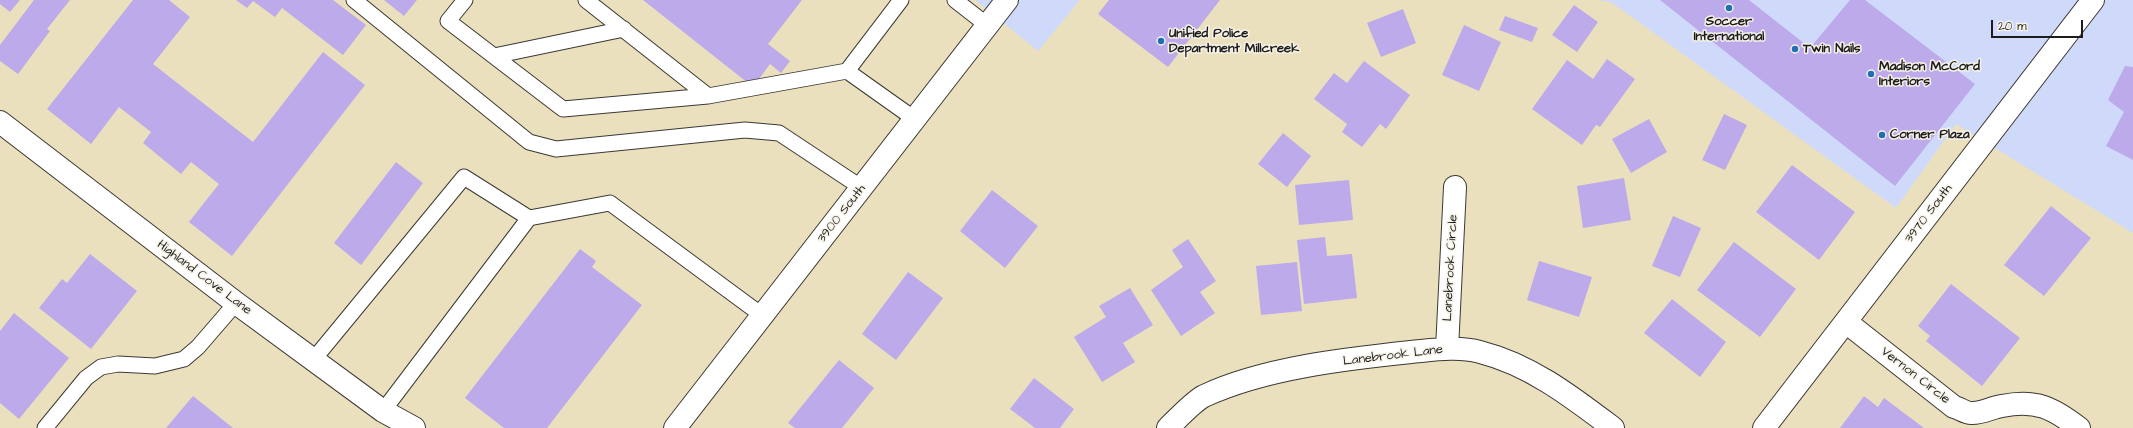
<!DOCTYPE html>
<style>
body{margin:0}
#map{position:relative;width:2133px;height:428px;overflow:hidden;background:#ebe0bd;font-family:"Architects Daughter",sans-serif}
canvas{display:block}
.scale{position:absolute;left:1991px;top:20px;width:92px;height:18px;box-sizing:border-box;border:2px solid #1c1c1c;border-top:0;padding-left:5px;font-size:12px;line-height:14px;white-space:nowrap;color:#1c1c1c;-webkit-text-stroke:3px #f7f3e8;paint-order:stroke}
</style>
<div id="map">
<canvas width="2133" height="428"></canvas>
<div class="scale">20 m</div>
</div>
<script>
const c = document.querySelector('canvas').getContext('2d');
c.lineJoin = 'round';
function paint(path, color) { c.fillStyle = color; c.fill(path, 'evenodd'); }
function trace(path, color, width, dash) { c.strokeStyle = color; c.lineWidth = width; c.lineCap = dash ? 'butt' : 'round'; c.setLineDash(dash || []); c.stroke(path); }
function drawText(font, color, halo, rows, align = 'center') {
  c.font = font + ' "Architects Daughter",sans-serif'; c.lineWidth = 3; c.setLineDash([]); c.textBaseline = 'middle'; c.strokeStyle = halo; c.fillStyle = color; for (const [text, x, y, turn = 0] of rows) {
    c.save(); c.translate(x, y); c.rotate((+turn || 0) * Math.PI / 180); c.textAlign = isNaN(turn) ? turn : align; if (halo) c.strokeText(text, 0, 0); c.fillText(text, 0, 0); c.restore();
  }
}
paint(new Path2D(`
 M975 0H1080L1038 51Z
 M1597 0H2133V233L1956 124 1896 208 1611 2Z`), '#cfdafa');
paint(new Path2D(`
 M0 0H20L10 12 0 4Z
 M34 0H70L47 29 50 31 18 74 0 61V45Z
 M133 0H169L190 17 153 64 253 142 323 52 365 85 232 256 189 222 219 184 191 162 181 174 143 143 151 132 119 107 91 144 47 109Z
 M236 0H333L366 25 343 55 282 8 275 17 253 1 247 8Z
 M384 0H417L404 16Z
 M643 0H802L768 44 790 61 781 73 770 64 753 87Z
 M1109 0H1220L1168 67 1098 14Z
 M1660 0H1749L1810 48 1850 0H1865L1975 84 1895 186Z
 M1574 5 1598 22 1577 52 1552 35Z
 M1403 9 1416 43 1381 57 1367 23Z
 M1505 16 1538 28 1532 42 1499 30Z
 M1464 25 1501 42 1479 91 1442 75Z
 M1607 59 1635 79 1600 127 1596 125 1582 145 1532 109 1567 60 1593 79Z
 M1364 61 1410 95 1386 129 1380 124 1362 147 1342 132 1347 124 1314 99 1334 73 1347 83Z
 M2125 66 2133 67V160L2106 146 2124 112 2108 100Z
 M1724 114 1747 125 1725 170 1702 160Z
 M1649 119 1667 152 1631 173 1612 139Z
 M1283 133 1311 156 1287 187 1258 164Z
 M396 162 423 183 361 265 334 243Z
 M1792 165 1855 212 1819 260 1756 212Z
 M1624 178 1631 220 1583 228 1577 186Z
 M1349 180 1353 220 1299 225 1295 185Z
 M992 190 1038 226 1005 268 960 231Z
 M2051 206 2091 238 2044 296 2004 265Z
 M1673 216 1701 228 1680 277 1652 266Z
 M1325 237 1327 256 1352 254 1357 298 1304 304 1297 240Z
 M1188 239 1216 281 1200 292 1215 313 1181 336 1151 290 1183 267 1172 250Z
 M1734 242 1796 289 1760 337 1697 290Z
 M580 249 596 261 592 267 642 305 547 428H504L465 398Z
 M90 254 137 291 91 349 39 308 62 279 67 283Z
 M1539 261 1592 277 1579 317 1527 300Z
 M1297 262 1302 311 1261 315 1256 266Z
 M908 272 943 298 896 360 862 334Z
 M1951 284 2020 338 1982 386 1926 341 1930 336 1918 326Z
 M1130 288 1153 325 1123 343 1135 362 1102 382 1074 337 1106 317 1099 306Z
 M1672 299 1726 342 1700 377 1644 333Z
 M14 313 69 358 19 419 0 403V331Z
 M839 360 874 388 842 428H795L788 423Z
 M1034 378 1074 409 1060 428H1035L1010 409Z
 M193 396 233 428H166Z
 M1864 396 1878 407 1884 398 1924 428H1840Z`), '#bcaaeb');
const lane = new Path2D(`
 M354 0 529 142 556 149 745 130 779 133 862 188
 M465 0 448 21 563 109 708 96 847 71
 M586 0 708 96
 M901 0 847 71 916 120
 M955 0 987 25
 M494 56 624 29
 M314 359 464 177 529 218
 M383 411 529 218 610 203 763 316
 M45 428 86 378 101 367 118 364 155 366 184 359 198 347 236 303`);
const street = new Path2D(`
 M0 122 236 303 383 411 414 428
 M1846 322 1954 407C1959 408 1966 413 1971 413 1981 414 1993 407 2002 406 2036 399 2053 408 2079 428
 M1447 349 1455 187
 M1168 428C1177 419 1194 401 1204 396 1264 368 1345 359 1411 352 1433 350 1458 346 1480 352 1531 365 1572 397 1613 428
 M1764 428 2093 0`);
const secondary = new Path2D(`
 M675 428 1007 0`);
trace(lane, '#3b3934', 17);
trace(street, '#3b3934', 24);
trace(secondary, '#3b3934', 24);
trace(lane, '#fff', 15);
trace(street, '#fff', 22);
trace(secondary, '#fff', 22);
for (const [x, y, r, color] of [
 [1729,8,4,"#1f6fb2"],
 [1161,41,4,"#1f6fb2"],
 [1795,49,4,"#1f6fb2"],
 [1871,74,4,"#1f6fb2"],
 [1882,135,4,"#1f6fb2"]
]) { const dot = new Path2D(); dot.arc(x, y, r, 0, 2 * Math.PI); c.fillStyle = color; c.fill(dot); trace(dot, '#f7f3e8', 1.5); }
drawText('bold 13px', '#1c1c1c', '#f7f3e8', [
 ["Soccer",1729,22,"center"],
 ["International",1729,37,"center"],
 ["Unified Police",1169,34],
 ["Department Millcreek",1169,49],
 ["Twin Nails",1803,49],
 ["Madison McCord",1879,67],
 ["Interiors",1879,82],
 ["Corner Plaza",1890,135]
], 'left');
drawText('13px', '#1c1c1c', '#f7f3e8', [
 ["3900 South",842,214,-52],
 ["3970 South",1929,214,-53],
 ["Lanebrook Circle",1451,268,-87],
 ["Highland Cove Lane",204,278,37],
 ["Lanebrook Lane",1393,356,-7],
 ["Vernon Circle",1915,376,38]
]);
</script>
